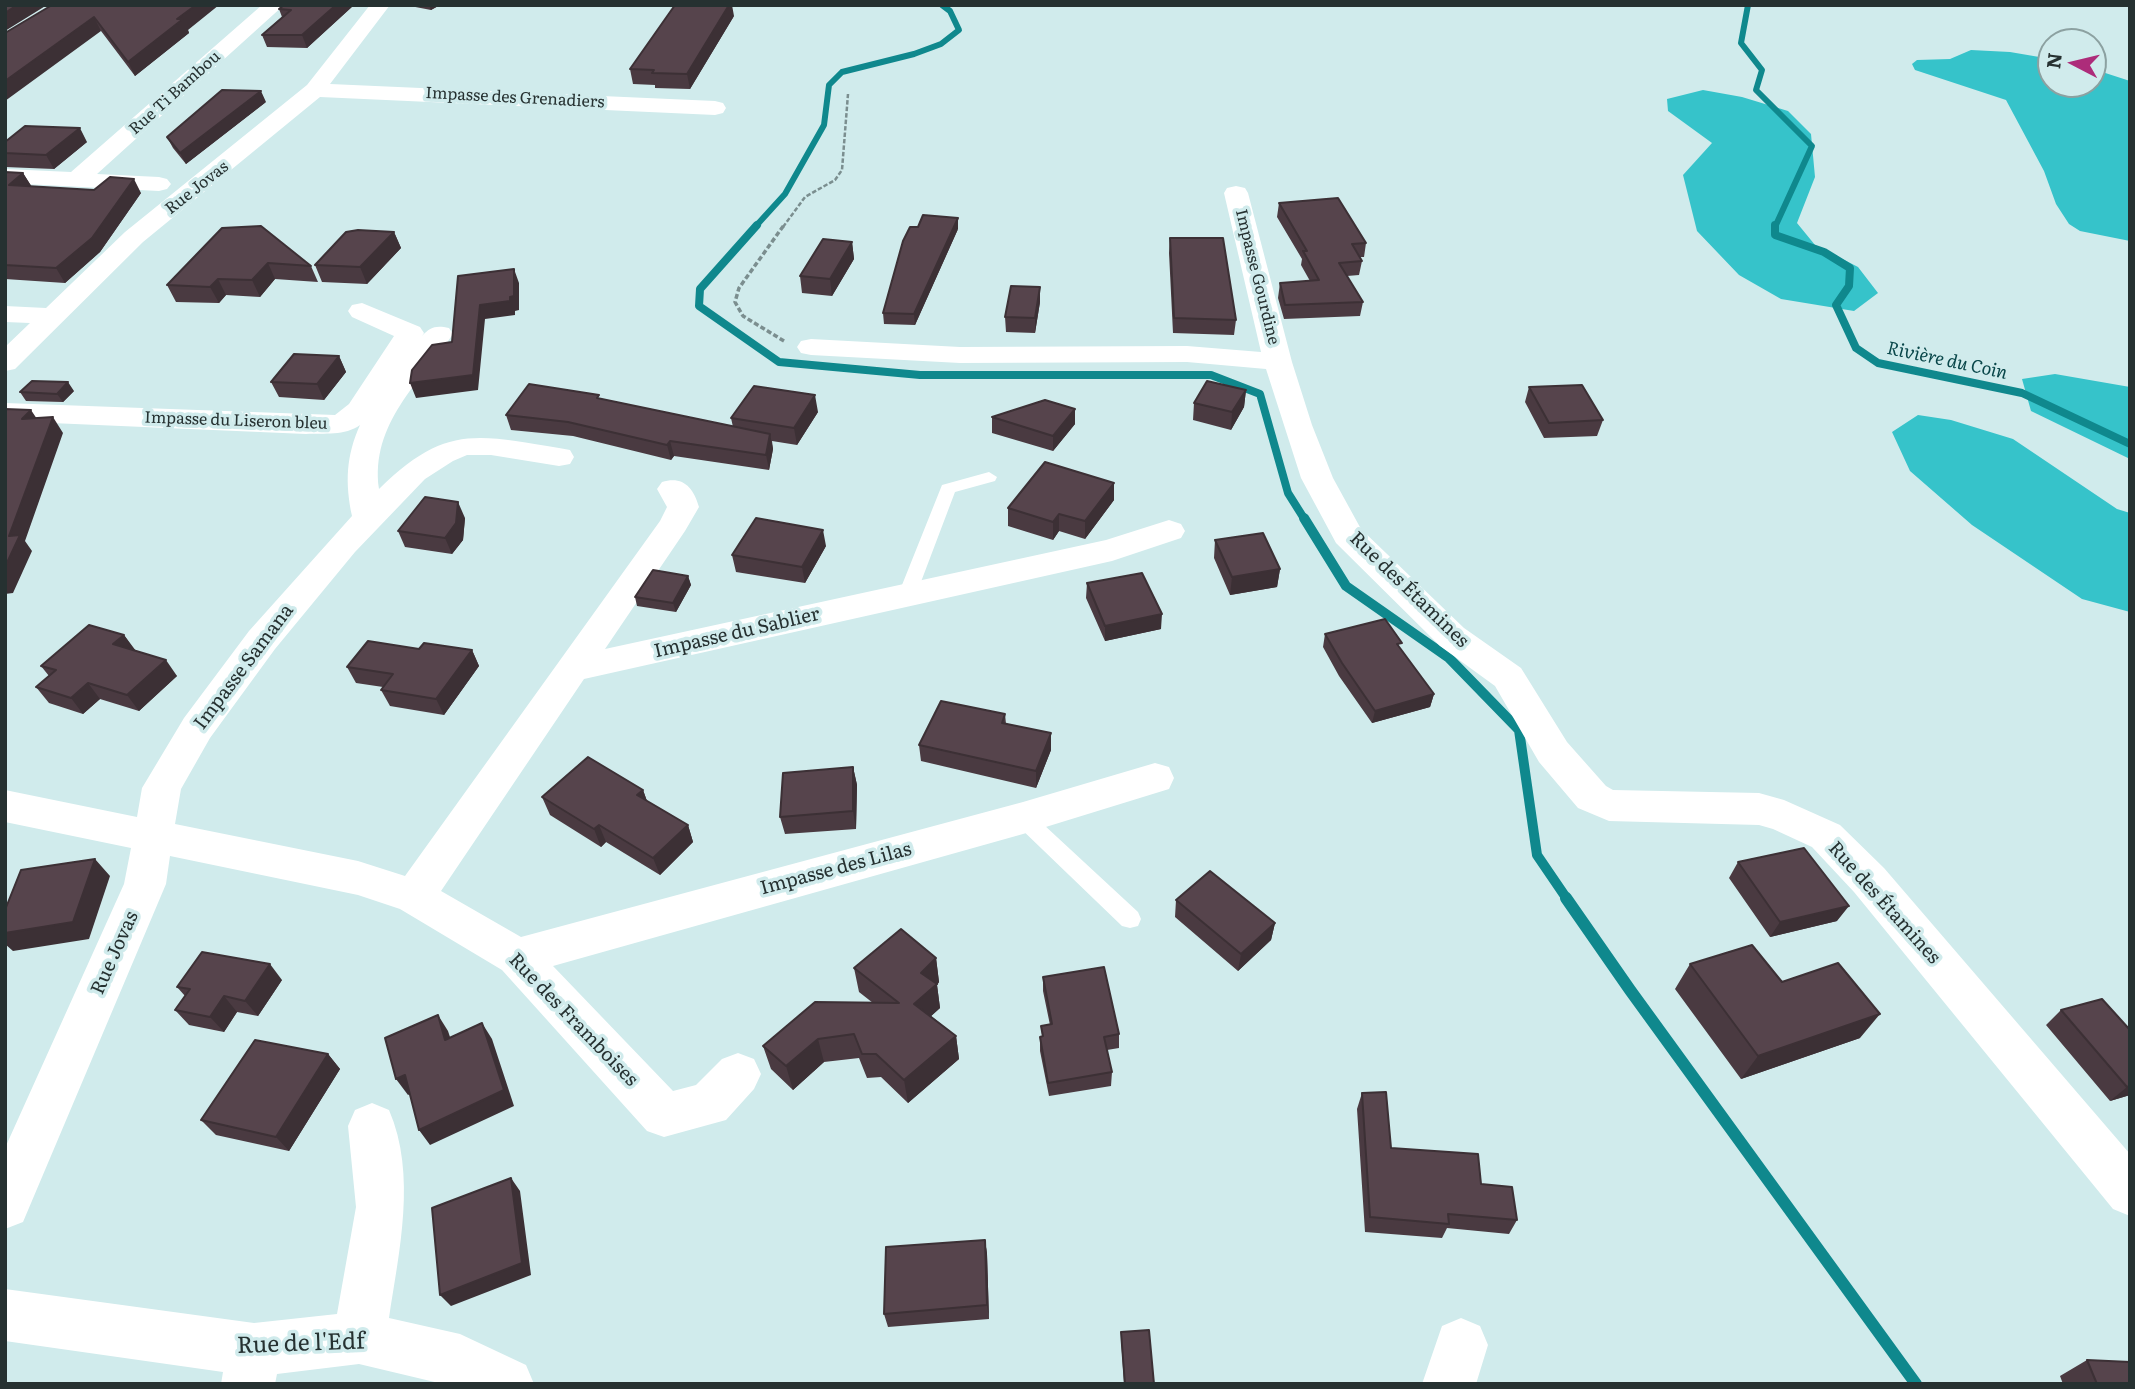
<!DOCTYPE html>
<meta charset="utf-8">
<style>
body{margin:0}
#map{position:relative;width:2135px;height:1389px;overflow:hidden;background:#d0ebec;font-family:Literata,serif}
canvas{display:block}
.frame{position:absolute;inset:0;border:7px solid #263131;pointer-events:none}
.north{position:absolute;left:2037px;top:28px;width:70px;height:70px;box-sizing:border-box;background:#d0ebec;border:2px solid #8ca1a1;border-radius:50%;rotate:277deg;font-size:19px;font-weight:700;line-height:28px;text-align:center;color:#263131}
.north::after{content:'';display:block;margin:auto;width:24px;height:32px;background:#ad2c7a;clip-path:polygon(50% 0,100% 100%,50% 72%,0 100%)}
</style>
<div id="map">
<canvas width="2135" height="1389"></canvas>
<div class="frame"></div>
<div class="north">N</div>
</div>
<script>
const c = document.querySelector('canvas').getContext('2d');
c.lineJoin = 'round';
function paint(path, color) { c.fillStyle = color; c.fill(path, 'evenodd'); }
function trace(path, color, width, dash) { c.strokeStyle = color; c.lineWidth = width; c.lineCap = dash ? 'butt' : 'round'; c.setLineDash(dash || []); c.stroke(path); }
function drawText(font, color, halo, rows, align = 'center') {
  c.font = font + ' Literata,serif'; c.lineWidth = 7; c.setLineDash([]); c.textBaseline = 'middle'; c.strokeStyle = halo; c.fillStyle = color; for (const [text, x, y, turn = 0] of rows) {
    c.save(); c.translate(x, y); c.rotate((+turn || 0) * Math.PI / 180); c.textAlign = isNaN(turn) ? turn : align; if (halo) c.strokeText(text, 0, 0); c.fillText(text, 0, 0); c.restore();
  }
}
paint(new Path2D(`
 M1971 50 2010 52 2051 59V84H2093V69L2130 81V241L2080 231 2069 224 2056 204 2044 171 2006 100 1915 70 1912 64 1917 60 1950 59Z
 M1703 90 1742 97 1788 111 1811 134 1815 177 1797 223 1815 245 1858 267 1878 293 1854 311 1781 299 1739 275 1697 231 1683 175 1712 143 1668 111 1667 99Z
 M2055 374 2130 387V459L2031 411 2022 379Z
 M1918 415 1951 420 2013 439 2117 509 2130 513V612L2082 599 1972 525 1910 471 1892 432Z`), '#36c3ca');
trace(new Path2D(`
 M1748 5 1741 43 1762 70 1756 90 1812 146 1775 227
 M755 227 785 194 824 125 829 85 842 72 914 54 941 44 959 30 950 11 942 5`), '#0f888d', 6);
trace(new Path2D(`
 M757 225 700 289 699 306 779 362 920 375H1211L1260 394 1288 493 1305 520
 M1775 225V235L1824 252 1850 268 1849 286 1836 305 1856 348 1878 363 2022 393 2130 444`), '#0f888d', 8);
trace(new Path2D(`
 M1304 518 1346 586 1449 658 1519 730 1537 855 1567 899`), '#0f888d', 10);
trace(new Path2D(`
 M1566 898 1630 990 1916 1384`), '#0f888d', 12);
trace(new Path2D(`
 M783 227 805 197 835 180 842 170 848 94`), '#7b8e8f', 2.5, [4.5, 2]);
trace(new Path2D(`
 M784 341 743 316 735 302 739 288 784 225`), '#7b8e8f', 3.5, [5, 2.5]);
paint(new Path2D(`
 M989 472 997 477 995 481 955 492 916 595 913 599H901L898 595 942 485Z
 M1023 810 1030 812 1138 912 1141 919 1138 926 1130 928 1122 926 1016 824 1013 818 1016 812Z`), '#fff');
paint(new Path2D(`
 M262 5H284L97 174 159 177 167 179 171 184 167 189 159 191 5 183V169L71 172Z
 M370 5H390L330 84 715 101 723 103 726 108 723 113 715 115 320 97 143 242 15 369 5 371V347L30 323 5 322V306L46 308 125 232 307 85Z
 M1236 186 1245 188 1248 193 1292 362 1312 425 1333 478 1361 529 1464 628 1521 668 1567 742 1606 786 1613 790 1759 793 1784 800 1840 825 1884 868 2130 1154V1216L2113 1209 1854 892 1812 847 1773 829 1759 825 1609 821 1578 808 1539 762 1495 686 1440 646 1336 543 1301 478 1266 369 1187 362 960 363 811 355 801 353 797 347 801 341 811 339 960 347 1187 346 1261 352 1224 193 1227 188Z
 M362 303 420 327 424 333 422 336C430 327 436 325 449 328L453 334C420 382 370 424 379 489 444 425 475 434 559 448L570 450 574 457 570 464 559 466 491 455H467L453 461 425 479 355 552 275 649 210 738 181 789 175 824 358 861 405 876 660 521 667 507 657 489 662 482C683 476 693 487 699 507L685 531 605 649 1106 540 1169 520 1181 524 1185 531 1181 538 1112 561 584 679 441 891 521 937 1023 802 1155 763 1169 767 1174 778 1169 789 1023 834 553 966 673 1091 696 1085 722 1059 738 1053 754 1059 761 1074 754 1089 726 1120 664 1137 647 1131 502 970 400 909 358 895 170 856 166 884 23 1222 5 1229V1148L124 884 131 848 5 822V790L137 817 142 788 184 718 249 631 352 516C345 483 346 456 360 425 345 436 324 433 306 434L5 421V403L335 415 349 404 394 336 352 317 348 311 352 305Z
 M372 1103 389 1110C417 1175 399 1251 389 1318L460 1334 526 1365 534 1384H443L359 1364 277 1374 275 1384H221L223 1372 5 1341V1289L254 1323 337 1314 356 1207 348 1126 355 1110Z
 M1461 1318 1480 1326 1488 1345 1476 1384H1422L1442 1326Z`), '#fff');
paint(new Path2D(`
 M52 5 188 30 189 33 135 76 101 31Z
 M354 5 307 48 267 47 262 35 282 17 279 9Z
 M405 5H440L431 10Z
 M734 16 690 89 655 88V85L633 84 630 69Z
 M266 102 186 164 173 148 167 137Z
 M5 142H87L54 169 5 167Z
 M5 172 23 173 31 186 141 193 100 252 65 283 5 279Z
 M1279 203 1366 243 1364 257H1360L1362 261 1359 275 1347 276 1363 302 1360 316 1284 319 1278 298 1280 283 1310 281 1301 265 1302 259 1277 217Z
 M222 228 311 266 318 282 275 279 260 297 226 295 219 303 176 302 167 285Z
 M958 229 915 325 884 324 883 313Z
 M394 232 401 248 367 284 322 282 315 265Z
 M1170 238 1236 320 1234 335 1173 333 1169 253Z
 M852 242 854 259 832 296 802 293 800 276Z
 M1040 302 1035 333 1006 332 1005 317Z
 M339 356 346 372 324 400 279 397 271 382Z
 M1529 387 1603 420 1597 436 1544 438 1525 402Z
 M1246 390 1244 407 1231 430 1193 420 1194 403Z
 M74 391 63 402 26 401 20 392Z
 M600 399 733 427 731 418 818 412 797 445 772 441 773 449 769 470 674 456 671 460 573 436 511 430 506 415Z
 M1075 409V424L1053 451 992 433V417Z
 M1114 483V500L1085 539 1059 531 1053 540 1008 526V508Z
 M465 518 463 540 452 554 405 547 398 531Z
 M1215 540 1280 569 1277 587 1230 595 1214 558Z
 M826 546 805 583 736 572 732 555Z
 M688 576 691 585 676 612 637 606 635 597Z
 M1087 583 1161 629 1105 641 1086 598Z
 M1325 634 1401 649 1434 694 1430 707 1372 723 1339 676 1323 647Z
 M124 635 135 651 177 676 139 711 100 699 83 714 49 703 36 687 49 676 41 666Z
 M419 649 472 650 479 666 444 715 390 706 381 690 383 687 356 683 347 667Z
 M1005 714 1006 724 1051 750 1036 788 921 761 919 745Z
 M853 767 857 785 856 829 785 834 780 817Z
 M643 790 647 801 688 825 693 842 660 875 606 842 601 847 550 815 542 797Z
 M1738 862 1837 921 1770 937 1729 878Z
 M1176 900 1275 923 1271 940 1238 971 1175 917Z
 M936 958 939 982 937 985 940 1008 931 1016 956 1036 959 1059 908 1103 881 1077 867 1078 859 1058 824 1062 793 1090 771 1069 763 1046 873 1003 859 992 854 968Z
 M1690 964 1782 982 1860 1038 1741 1079 1675 989Z
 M1043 977 1119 1034V1048L1107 1050 1112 1072 1111 1086 1049 1096 1040 1051V1037L1042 1036 1041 1026 1050 1025 1043 991Z
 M282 980 258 1016 237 1012 224 1032 189 1025 175 1010 185 996 177 987Z
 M2061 1010 2130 1030V1095L2110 1101 2046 1025Z
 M328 1054 340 1069 289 1151 216 1135 201 1120Z
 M1362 1093 1391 1148 1481 1184 1517 1220 1509 1234 1447 1228 1442 1238 1365 1232 1357 1109Z
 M985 1240 987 1254 989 1319 888 1327 884 1314Z
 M1121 1332 1154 1384H1124L1121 1339Z
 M2087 1360 2130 1384H2063L2060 1376Z`), '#4a3a41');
paint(new Path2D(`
 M17 5H47L5 31V13Z
 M196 5H219L188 30 189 33 135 76 128 62 177 19Z
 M336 5H354L307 48 302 35Z
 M429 5H440L431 10Z
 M729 5H732L734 16 690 89 687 74Z
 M94 17 101 31 5 101V81Z
 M261 91 266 102 186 164 180 153Z
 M80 128 87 142 54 169 46 155Z
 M23 173 32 187 9 185Z
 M134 179 141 193 100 252 65 283 56 268Z
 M958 218V229L915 325 914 314Z
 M394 232 401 248 367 284 360 267Z
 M852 242 854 259 832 296 830 279Z
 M268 263 275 279 260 297 252 280Z
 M514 269 519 283V310L515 311V315L485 319 478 390 416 398 410 383 473 375 480 305Z
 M218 279 226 295 219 303 210 287Z
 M1040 287V302L1035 333V318Z
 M339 356 346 372 324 400 317 384Z
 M68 382 74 391 63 402 57 394Z
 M1246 390 1244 407 1231 430 1232 412Z
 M815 395 818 412 797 445 794 428Z
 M1075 409V424L1053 451V436Z
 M31 410 41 425 22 419Z
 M53 417 63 433 25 541 32 551 13 593 5 594V567L9 536Z
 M770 434 773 449 769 470 766 455Z
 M670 441 674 456 671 460 667 445Z
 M1114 483V500L1085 539V521Z
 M458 502 465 518 463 540 452 554 445 538Z
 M1059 514V531L1053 540V522Z
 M823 530 826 546 805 583 802 567Z
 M1280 569 1277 587 1230 595 1232 577Z
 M688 576 691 585 676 612 673 603Z
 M1162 614 1161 629 1105 641V626Z
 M124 635 136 651 113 644Z
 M472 650 479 666 444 715 436 699Z
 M166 660 177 676 139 711 127 695Z
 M88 683 100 699 83 714 71 698Z
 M1434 694 1430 707 1372 723 1375 711Z
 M1051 733V750L1036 788V771Z
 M853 767 857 785 856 829 853 811Z
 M643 790 649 807 637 795Z
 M599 825 606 842 601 847 594 829Z
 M688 825 693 842 660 875 653 858Z
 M95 859 110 876 89 939 13 951 5 944V933Z
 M1849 906 1837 921 1770 937 1780 922Z
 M1275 923 1271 940 1238 971 1241 954Z
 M936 958 939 982 937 985 940 1008 918 1028 914 1004 921 973Z
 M270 964 282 980 258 1016 245 1001Z
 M224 996 237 1012 224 1032 210 1017Z
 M1880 1014 1860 1038 1741 1079 1758 1056Z
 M438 1015 448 1031 456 1055 445 1040Z
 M482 1023 492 1039 514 1106 430 1145 419 1130Z
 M956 1036 959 1059 908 1103 904 1080Z
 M818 1039 824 1062 793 1090 786 1066Z
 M328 1054 340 1069 289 1151 276 1137Z
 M405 1075 417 1091 408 1095 396 1079Z
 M2130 1086V1095L2110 1101 2127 1087Z
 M511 1178 520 1191 531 1275 451 1306 440 1295Z
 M985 1240 987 1254 989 1319 987 1305Z`), '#3c3035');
const building = new Path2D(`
 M5 5H17L5 13Z
 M52 5H196L177 19H183L128 62 94 17 5 81V33Z
 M284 5H336L302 35H262L291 10 279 9Z
 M675 5H729L687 74 652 73 654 70 630 69Z
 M222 90 261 91 180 153 167 137Z
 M25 126 80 128 46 155 5 153V142Z
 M5 172 23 173 9 185 94 190 110 177 134 179 92 238 56 268 5 265Z
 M1338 198 1366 243 1352 244 1362 261 1339 263 1363 302 1285 305 1280 283 1319 280 1303 251H1307L1279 203Z
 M923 215 958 218 914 314 883 313 903 241 910 227H918Z
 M261 226 311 266 268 263 252 280 218 279 210 287 167 285 222 228Z
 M358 230 394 232 360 267 315 265 346 232Z
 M1170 238H1223L1236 320 1174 318Z
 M823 239 852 242 830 279 800 276Z
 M514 269V296L510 297V301L480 305 473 375 410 383 412 370 432 345 452 342 458 276Z
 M1011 286 1040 287 1035 318 1005 317Z
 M294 354 339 356 317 384 271 382Z
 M32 381 68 382 57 394 20 392Z
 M1207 381 1246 390 1232 412 1194 403Z
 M529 384 599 395 597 398 770 434 766 455 670 441 667 445 568 422 506 415Z
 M1582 385 1603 420 1549 423 1529 387Z
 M754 386 815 395 794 428 731 418Z
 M1045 400 1075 409 1053 436 992 417Z
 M5 409 31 410 22 419 53 417 9 536 20 535 5 567Z
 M1045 462 1114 483 1085 521 1059 514 1053 522 1008 508Z
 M425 497 458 502 456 523 445 538 398 531Z
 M756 518 823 530 802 567 732 555Z
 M1263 533 1280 569 1232 577 1215 540Z
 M653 570 688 576 673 603 635 597Z
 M1142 573 1162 614 1105 626 1087 583Z
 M1385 619 1402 643 1397 644 1434 694 1375 711 1342 663 1325 634Z
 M89 625 124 635 113 644 166 660 127 695 88 683 71 698 36 687 56 670 41 666Z
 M368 641 419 649 424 643 472 650 436 699 381 690 393 674 347 667Z
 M941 701 1005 714 1002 723 1051 733 1036 771 919 745Z
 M588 757 643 790 637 795 688 825 653 858 599 825 594 829 542 797Z
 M853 767V811L780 817 783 773Z
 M1804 848 1849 906 1780 922 1738 862Z
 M95 859 73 922 5 933V910L21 870Z
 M1210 871 1275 923 1241 954 1176 900Z
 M901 929 936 958 921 973 937 984 914 1004 956 1036 904 1080 876 1054H862L854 1034 818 1039 786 1066 763 1046 815 1002 899 1003 854 968Z
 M1752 945 1782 982 1838 963 1880 1014 1758 1056 1690 964Z
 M202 952 270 964 245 1001 224 996 210 1017 175 1010 190 989 177 987Z
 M1104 967 1119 1034 1104 1037 1112 1072 1048 1083 1040 1037 1043 1036 1041 1026 1052 1024 1043 977Z
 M2102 999 2130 1030V1086L2127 1087 2061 1010Z
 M438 1015 445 1040 482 1023 504 1090 419 1130 405 1075 396 1079 385 1038Z
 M255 1040 328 1054 276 1137 201 1120Z
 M1386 1092 1391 1148 1478 1154 1481 1184 1512 1187 1517 1220 1448 1214 1449 1224 1370 1217 1362 1093Z
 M511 1178 522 1263 440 1295 432 1208Z
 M985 1240 987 1305 884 1314 886 1247Z
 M1149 1330 1154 1384H1125L1121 1332Z
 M2087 1360 2130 1362V1384H2097Z`);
paint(building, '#56444c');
trace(building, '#3c3035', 2);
drawText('16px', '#263131', '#d0ebec', [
 ["Rue Ti Bambou",175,93,-42],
 ["Impasse des Grenadiers",515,98,3],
 ["Rue Jovas",197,188,-38],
 ["Impasse Gourdine",1257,277,76],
 ["Impasse du Liseron bleu",236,421,2]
]);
drawText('italic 18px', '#09474a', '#d0ebec', [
 ["Rivière du Coin",1947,361,12]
]);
drawText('19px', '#263131', '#d0ebec', [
 ["Rue des Étamines",1409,590,44],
 ["Impasse du Sablier",737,633,-13],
 ["Impasse Samana",244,667,-53],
 ["Impasse des Lilas",836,869,-15],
 ["Rue des Étamines",1884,903,48],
 ["Rue Jovas",115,953,-66],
 ["Rue des Framboises",573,1020,46]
]);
drawText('23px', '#263131', '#d0ebec', [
 ["Rue de l'Edf",301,1344,-2]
]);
</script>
